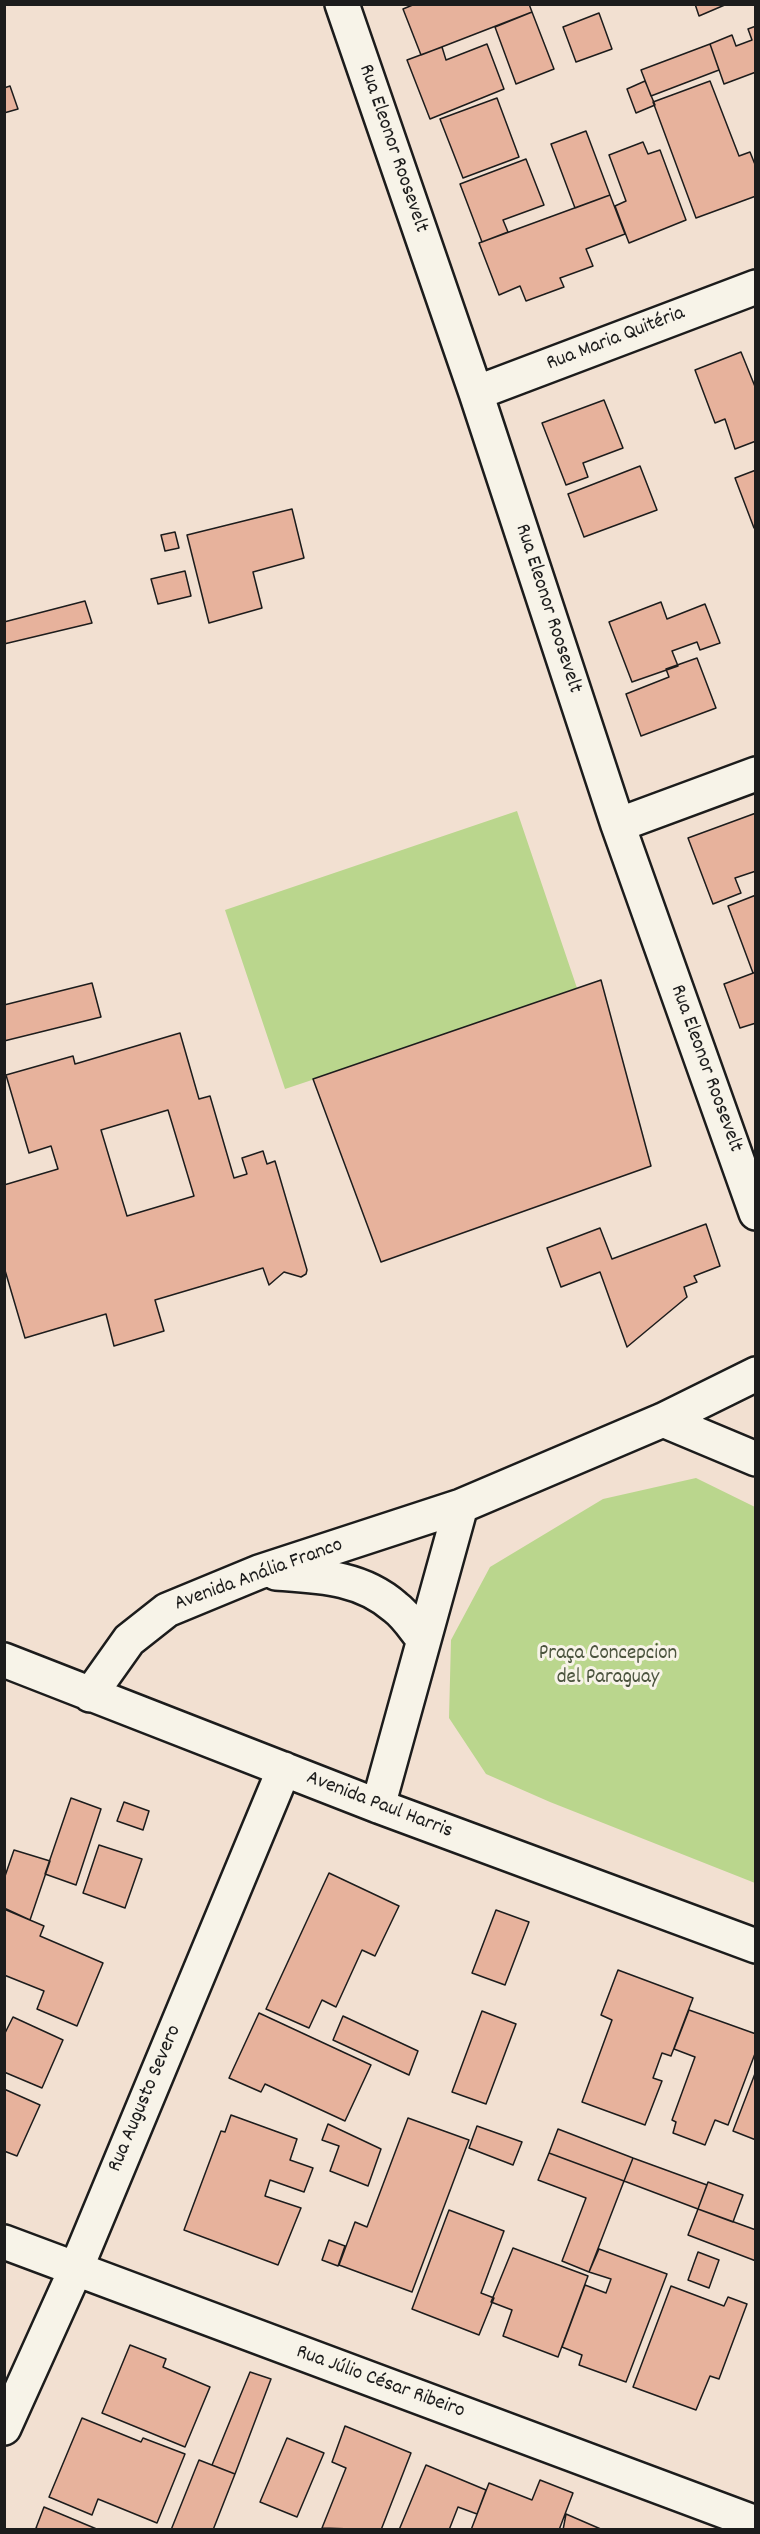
<!DOCTYPE html>
<meta charset="utf-8">
<style>
body{margin:0}
#map{position:relative;width:760px;height:2534px;overflow:hidden;background:#f2e0d1;font-family:Dekko,sans-serif}
canvas{display:block}
.frame{position:absolute;inset:0;border:6px solid #1c1c1c;pointer-events:none}
</style>
<div id="map">
<canvas width="760" height="2534"></canvas>
<div class="frame"></div>
</div>
<script>
const c = document.querySelector('canvas').getContext('2d');
c.lineJoin = 'round';
function paint(path, color) { c.fillStyle = color; c.fill(path, 'evenodd'); }
function trace(path, color, width, dash) { c.strokeStyle = color; c.lineWidth = width; c.lineCap = dash ? 'butt' : 'round'; c.setLineDash(dash || []); c.stroke(path); }
function drawText(font, color, halo, rows, align = 'center') {
  c.font = font + ' Dekko,sans-serif'; c.lineWidth = 6; c.setLineDash([]); c.textBaseline = 'middle'; c.strokeStyle = halo; c.fillStyle = color; for (const [text, x, y, turn = 0] of rows) {
    c.save(); c.translate(x, y); c.rotate((+turn || 0) * Math.PI / 180); c.textAlign = isNaN(turn) ? turn : align; if (halo) c.strokeText(text, 0, 0); c.fillText(text, 0, 0); c.restore();
  }
}
paint(new Path2D(`
 M517 811 578 991 285 1089 225 910Z
 M696 1478 755 1507V1883L550 1802 486 1774 449 1718 451 1640 490 1567 603 1499Z`), '#bad68d');
const building = new Path2D(`
 M415 4H529L532 12 421 55 403 9Z
 M695 4H727L699 16Z
 M532 12 554 69 516 84 495 27Z
 M599 13 612 49 576 62 563 27Z
 M756 26V72L724 84 710 44 732 35 736 46 752 40 748 29Z
 M487 44 504 89 430 119 407 60 442 47 446 60Z
 M710 44 719 70 651 96 641 70Z
 M645 81 655 105 636 113 627 89Z
 M710 81 739 156 750 152 756 167V196L696 218 653 102Z
 M10 86 18 109 4 113V88Z
 M497 98 519 157 463 178 440 119Z
 M586 131 610 195 575 208 551 144Z
 M643 142 648 154 660 150 686 220 629 243 615 206 626 201 609 155Z
 M526 159 544 205 503 220 508 232 482 242 460 184Z
 M610 195 625 234 586 249 593 266 560 278 564 287 526 301 520 286 499 295 479 243Z
 M741 352 756 389V441L735 449 725 419 715 423 695 370Z
 M604 400 623 448 583 463 588 477 566 485 542 423Z
 M640 466 657 510 584 537 568 494Z
 M756 470V527L754 528 735 478Z
 M292 509 304 558 253 572 262 608 209 623 187 535Z
 M175 532 179 548 165 551 161 535Z
 M185 571 191 596 158 604 151 579Z
 M85 601 92 623 4 644V622Z
 M661 602 667 619 705 604 720 643 700 650 697 642 672 651 678 666 632 682 609 622Z
 M697 658 716 708 641 736 626 694 669 677 666 669Z
 M756 813V871L735 878 741 893 713 904 688 838Z
 M756 895V972L753 973 728 906Z
 M756 972V1023L740 1028 724 984Z
 M601 980 651 1166 381 1262 313 1079Z
 M92 983 101 1017 4 1041V1005Z
 M180 1033 199 1099 210 1096 234 1178 247 1174 242 1158 263 1151 267 1164 275 1161 307 1270 306 1274 301 1277 284 1272 269 1285 263 1268 155 1300 164 1331 114 1346 106 1314 25 1338 4 1267V1185L58 1169 51 1146 29 1153 6 1075 73 1056 75 1064Z
 M168 1110 194 1196 127 1216 101 1130Z
 M706 1224 720 1266 694 1276 697 1282 684 1287 687 1297 627 1347 600 1272 561 1287 547 1248 600 1228 612 1259Z
 M71 1798 101 1809 76 1885 45 1874Z
 M124 1802 149 1811 143 1830 117 1821Z
 M99 1845 142 1859 125 1908 83 1893Z
 M14 1850 50 1861 30 1920 4 1908V1879Z
 M329 1873 399 1906 375 1956 362 1950 336 2007 322 2000 309 2028 266 2009Z
 M4 1909 44 1926 40 1936 103 1963 77 2026 37 2009 44 1991 4 1975Z
 M496 1910 529 1922 505 1985 472 1973Z
 M618 1970 693 1998 671 2056 662 2053 653 2078 662 2081 645 2125 582 2102 612 2020 601 2015Z
 M689 2010 756 2034V2051L728 2125 715 2120 705 2145 673 2133 676 2122 672 2120 695 2057 674 2049Z
 M482 2011 516 2024 486 2104 452 2092Z
 M259 2013 371 2065 345 2121 265 2084 261 2092 229 2078Z
 M343 2016 418 2051 409 2075 333 2040Z
 M13 2017 63 2040 42 2088 4 2072V2035Z
 M756 2071V2140L733 2131Z
 M4 2089 40 2105 17 2156 4 2151Z
 M231 2115 297 2139 290 2160 313 2168 304 2192 270 2180 265 2196 301 2208 278 2265 184 2230 221 2131 225 2132Z
 M408 2118 469 2140 412 2292 339 2265 355 2222 367 2227Z
 M328 2124 381 2149 368 2186 330 2171 339 2146 322 2140Z
 M477 2126 522 2142 513 2165 469 2148Z
 M558 2129 633 2158 624 2181 549 2153Z
 M549 2153 624 2181 589 2272 562 2261 586 2198 538 2180Z
 M633 2158 707 2185 698 2209 624 2181Z
 M708 2182 743 2195 733 2222 698 2209Z
 M698 2209 756 2230V2261L688 2235Z
 M449 2210 504 2231 481 2293 494 2298 479 2335 412 2309Z
 M329 2240 345 2246 338 2266 322 2260Z
 M513 2248 588 2276 558 2357 503 2336 512 2310 491 2302Z
 M599 2249 667 2274 626 2382 579 2365 582 2355 562 2347 585 2285 606 2293 611 2279 589 2272Z
 M698 2252 719 2260 709 2288 688 2280Z
 M671 2286 724 2306 728 2297 747 2304 719 2379 710 2376 696 2410 633 2387Z
 M130 2345 166 2359 163 2367 210 2387 185 2447 102 2413Z
 M250 2372 271 2379 235 2474 212 2465Z
 M82 2418 141 2442 143 2438 185 2454 157 2523 98 2499 92 2515 49 2497Z
 M345 2426 411 2453 381 2530 322 2528 346 2468 332 2462Z
 M287 2438 324 2453 297 2517 260 2502Z
 M199 2460 235 2474 213 2530H171Z
 M426 2465 486 2490 477 2514 458 2507 449 2530H399Z
 M540 2480 573 2493 559 2530H471L489 2483 532 2500Z
 M44 2507 99 2530H40L36 2528Z
 M566 2514 603 2530H563Z`);
paint(building, '#e7b29c');
trace(building, '#1c1c1c', 1.5);
const minor = new Path2D(`
 M342 4 476 393 618 825 756 1213
 M476 393 756 287
 M618 825 756 774
 M663 1420 756 1459
 M276 1573C319 1576 361 1577 395 1607 406 1615 414 1628 423 1639
 M4 1660 378 1806 756 1946
 M90 1695 129 1640 167 1610 259 1572 461 1506 663 1420 756 1374
 M378 1806 461 1506
 M4 2242 756 2523
 M4 2428 75 2271 284 1769`);
trace(minor, '#1c1c1c', 38);
trace(minor, '#f7f3e8', 33);
drawText('21px', '#1c1c1c', '#f7f3e8', [
 ["Rua Eleonor Roosevelt",392,149,71],
 ["Rua Maria Quitéria",616,340,-21],
 ["Rua Eleonor Roosevelt",547,609,72],
 ["Rua Eleonor Roosevelt",705,1069,70],
 ["Avenida Anália Franco",259,1576,-20],
 ["Avenida Paul Harris",379,1806,21],
 ["Rua Augusto Severo",146,2099,-67],
 ["Rua Júlio César Ribeiro",380,2383,20]
]);
drawText('21px', '#4b543e', '#f7f3e8', [
 ["Praça Concepcion",608,1655],
 ["del Paraguay",608,1679]
]);
</script>
